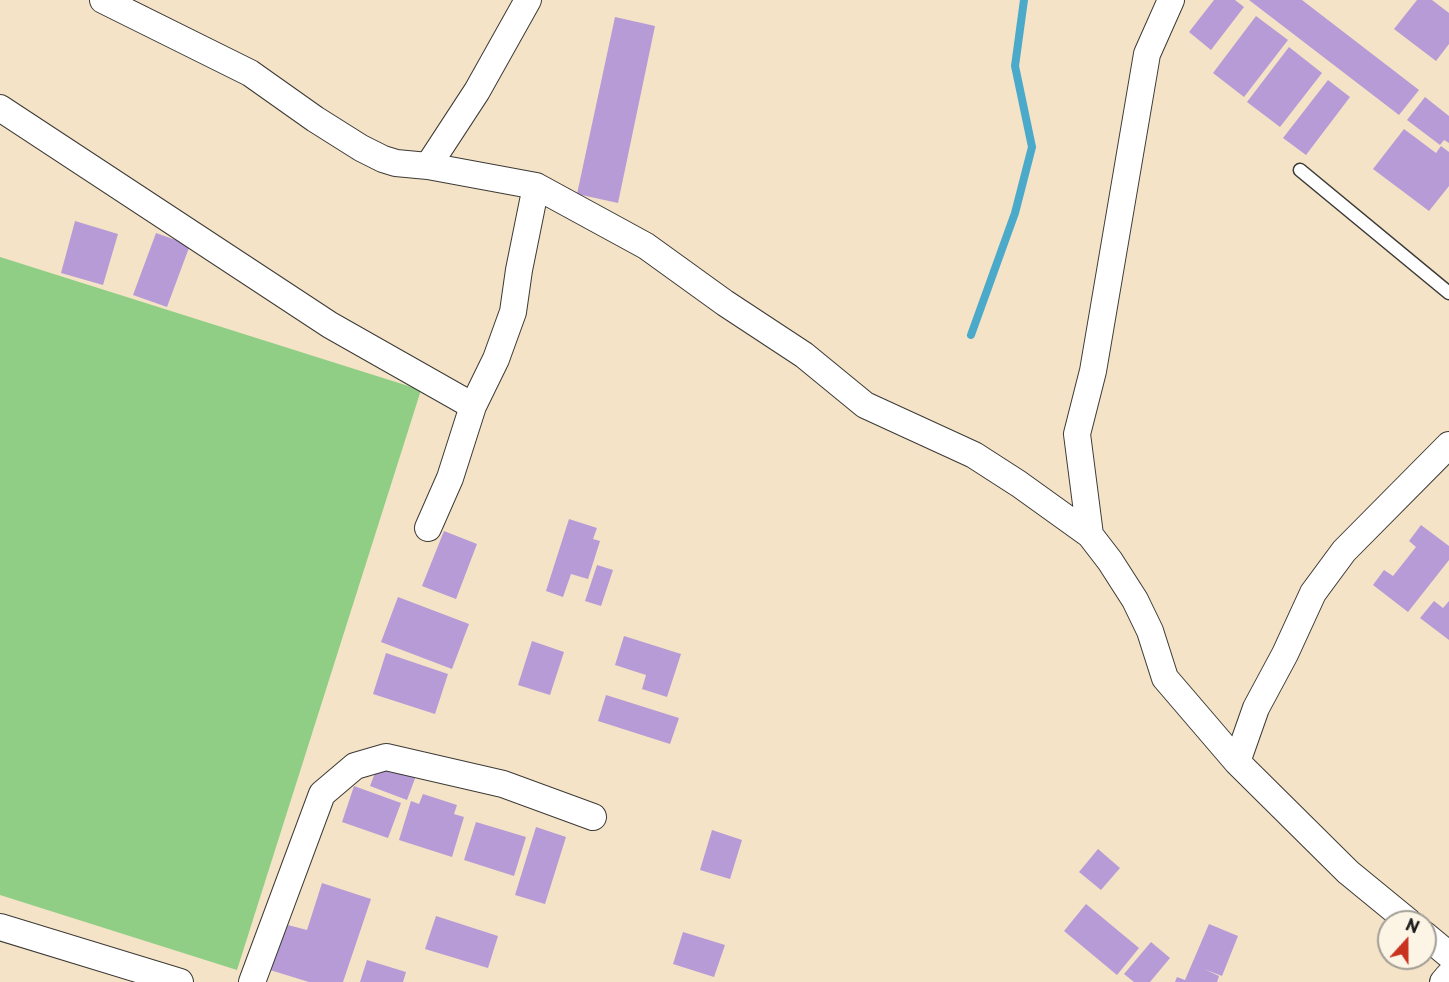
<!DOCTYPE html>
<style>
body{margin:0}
#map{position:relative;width:1449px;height:982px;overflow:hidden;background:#f4e3c7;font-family:"Playpen Sans",sans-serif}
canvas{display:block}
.north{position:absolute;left:1377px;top:910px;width:60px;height:60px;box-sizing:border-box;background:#fcf5e5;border:2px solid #a29e95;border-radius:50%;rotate:21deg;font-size:16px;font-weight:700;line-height:24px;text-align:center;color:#1c1c1c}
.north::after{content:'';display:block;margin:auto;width:21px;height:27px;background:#c8321e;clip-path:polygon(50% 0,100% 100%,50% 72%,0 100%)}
</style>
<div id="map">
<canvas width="1449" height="982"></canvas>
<div class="north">N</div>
</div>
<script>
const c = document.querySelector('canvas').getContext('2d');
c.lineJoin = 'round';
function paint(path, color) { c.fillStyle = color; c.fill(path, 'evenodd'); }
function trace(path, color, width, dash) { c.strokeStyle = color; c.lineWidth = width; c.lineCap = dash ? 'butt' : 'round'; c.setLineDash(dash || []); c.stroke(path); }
paint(new Path2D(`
 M0 257 421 390 237 970 0 895Z`), '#8fce84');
trace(new Path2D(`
 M971 335 1015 213 1032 147 1015 66 1024 0`), '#4ba9ca', 8);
paint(new Path2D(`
 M1214 0H1235L1244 7 1211 50 1189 32Z
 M1249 0H1302L1419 90 1399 115Z
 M1417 0H1432L1449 13V44L1436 61 1394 29Z
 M1256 16 1288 40 1244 97 1213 73Z
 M615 17 655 26 618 203 577 194Z
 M1289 47 1322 73 1280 127 1247 102Z
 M1328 80 1350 97 1306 155 1283 138Z
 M1425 97 1449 116V143L1444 140 1440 145 1407 120Z
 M1404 129 1436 153 1441 146 1449 152V186L1429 211 1373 169Z
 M75 221 118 234 103 285 61 273Z
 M156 233 190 245 167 307 133 295Z
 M569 519 597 528 593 539 600 541 588 579 571 574 563 597 546 591Z
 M1421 525 1449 546V560L1408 612 1373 585 1384 570 1393 576 1416 547 1409 541Z
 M444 531 477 544 456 599 422 586Z
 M597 565 613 570 601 606 585 601Z
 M398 597 469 624 452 669 381 642Z
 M1434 601 1443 608 1449 601V640L1420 618Z
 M624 636 681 654 667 697 642 689 646 675 615 665Z
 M532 641 564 652 550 695 518 685Z
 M386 653 448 674 435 714 373 694Z
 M606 695 679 718 670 744 598 721Z
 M380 760 417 773 407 800 370 786Z
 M354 786 401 803 388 838 342 822Z
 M423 794 457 805 454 814 464 817 452 857 399 840 411 801 419 804Z
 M476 822 526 837 514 876 464 860Z
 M536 827 566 837 545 904 515 895Z
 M712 830 742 840 730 879 700 870Z
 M1098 849 1120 868 1101 890 1079 872Z
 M322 883 371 899 343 982H309L270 970 284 924 307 930Z
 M1086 904 1139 948 1117 975 1064 931Z
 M436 916 498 936 488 968 425 949Z
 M1209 924 1238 936 1222 976 1204 969 1219 976 1217 982H1175L1177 977 1185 980Z
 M683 932 725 945 714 977 673 964Z
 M1151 942 1170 958 1150 982H1134L1124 974Z
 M367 960 406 972 403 982H360Z`), '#b69bd7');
const lane = new Path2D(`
 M1300 170 1449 293`);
const street = new Path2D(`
 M103 0 250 73 315 119 361 148 383 159 396 163 428 166 536 186 646 246 725 303 804 355 865 405 974 455 1019 484 1090 535 1110 561 1135 600 1150 631 1165 678 1237 762 1348 872 1409 922
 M0 108 330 325 473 406
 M428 166 477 91 528 0
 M428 528 450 478 473 406 496 359 513 312 519 270 536 186
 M1090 535 1077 434 1093 371 1147 54 1171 0
 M1237 762 1256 708 1285 654 1313 593 1344 551 1449 445
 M0 927 180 982
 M1425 935 1449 955
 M252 982 322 794 355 766 386 757 503 784 593 817
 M1443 982 1449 975`);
trace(lane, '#3c3a36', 15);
trace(street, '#3c3a36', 28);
trace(lane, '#fff', 12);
trace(street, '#fff', 26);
</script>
